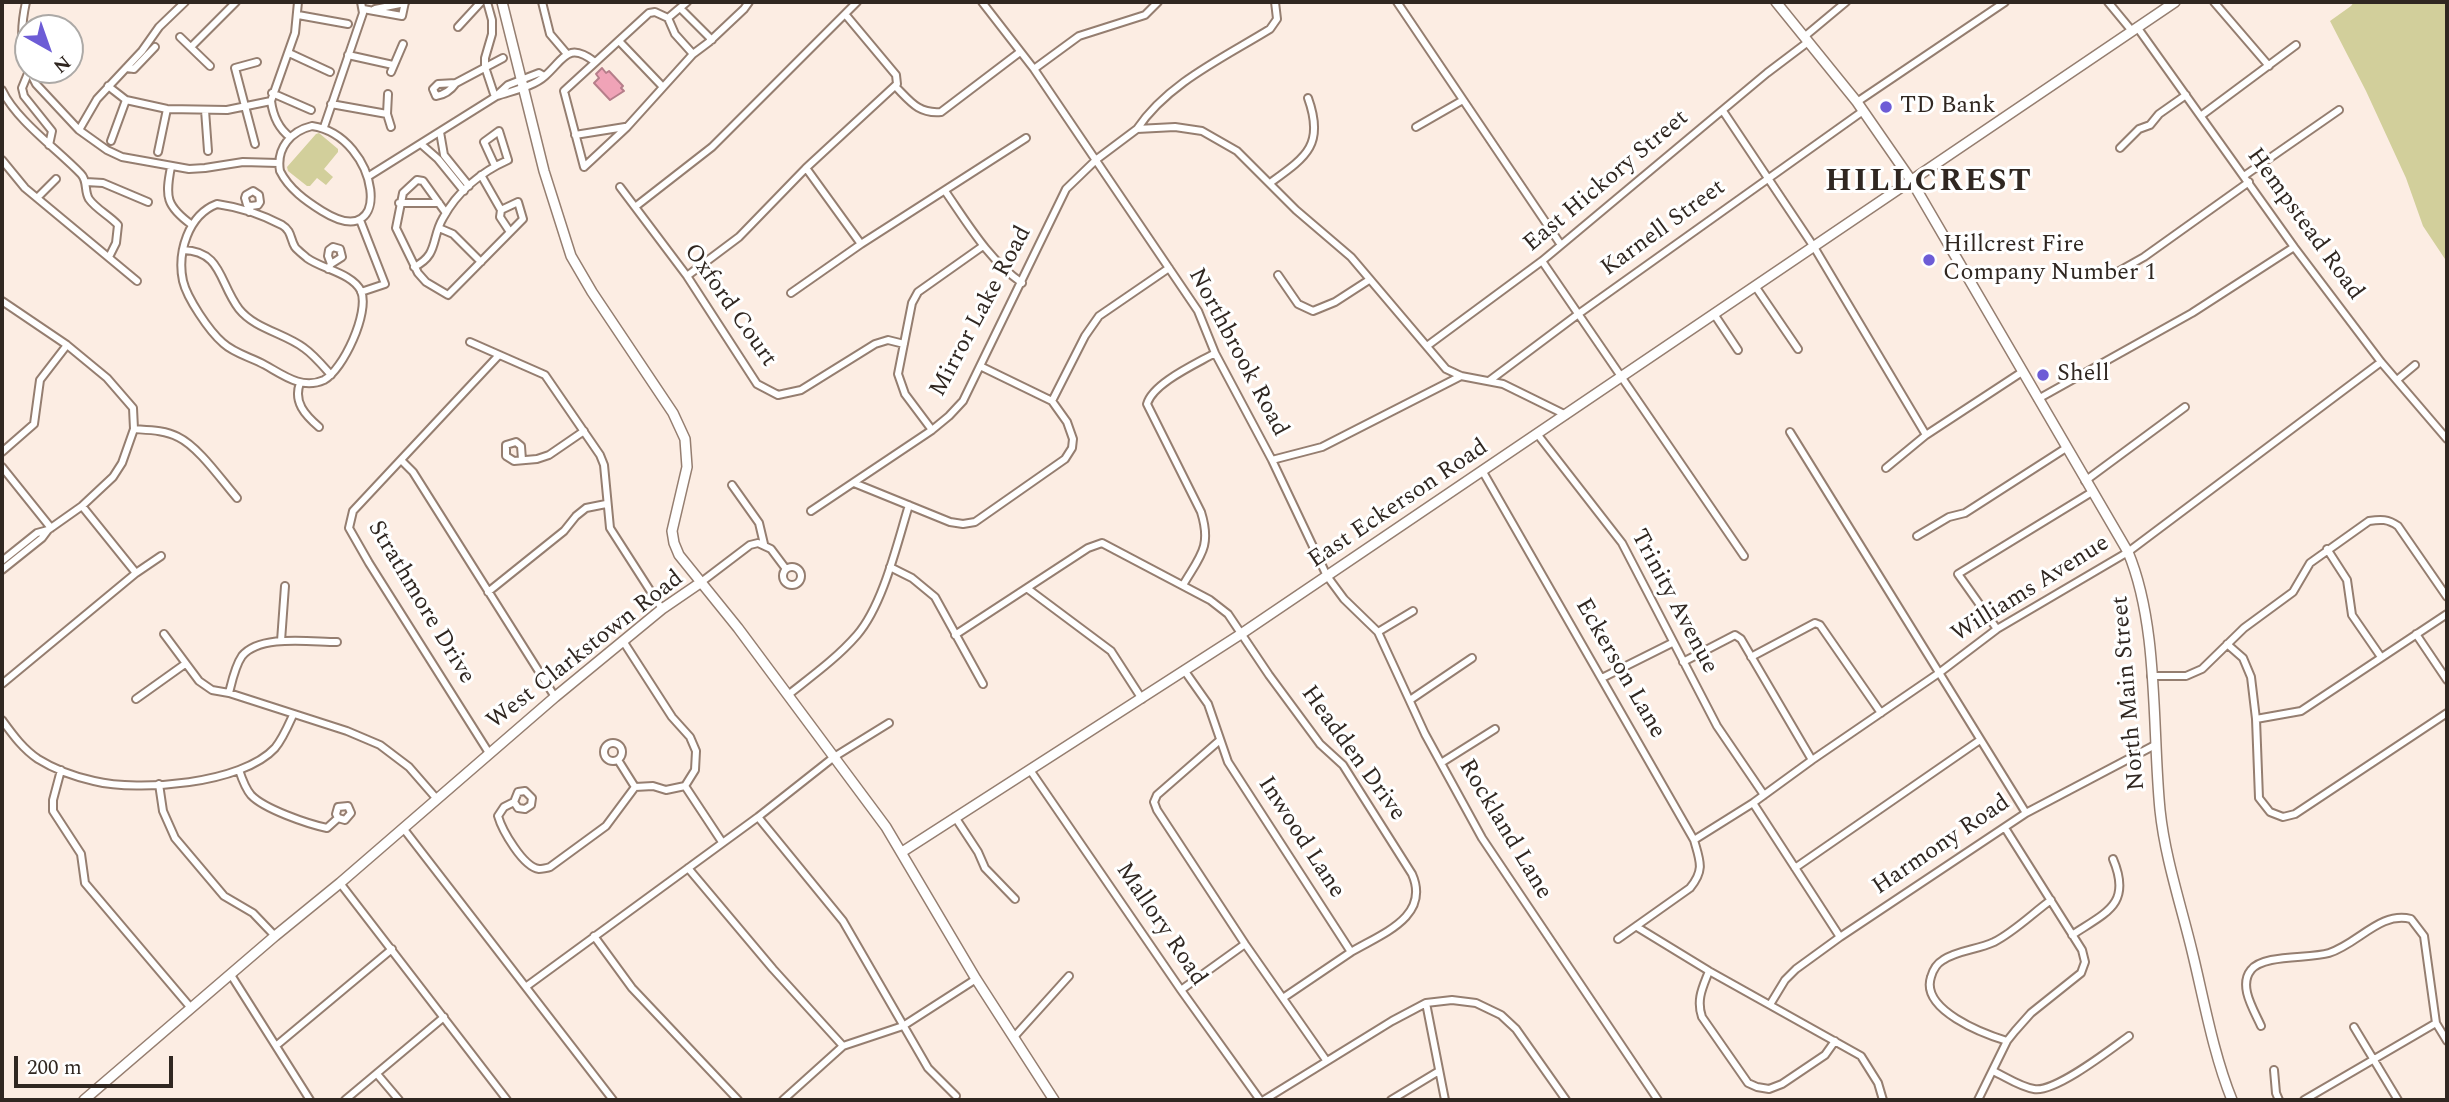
<!DOCTYPE html>
<style>
body{margin:0}
#map{position:relative;width:2449px;height:1102px;overflow:hidden;background:#fcede3;font-family:Spectral,serif}
canvas{display:block}
.frame{position:absolute;inset:0;border:4px solid #302721;pointer-events:none}
.north{position:absolute;left:14px;top:14px;width:70px;height:70px;box-sizing:border-box;background:#fff;border:2px solid #aca9a6;border-radius:50%;rotate:140deg;font-size:19px;font-weight:700;line-height:28px;text-align:center;color:#302721}
.north::after{content:'';display:block;margin:auto;width:24px;height:32px;background:#6d5cd6;clip-path:polygon(50% 0,100% 100%,50% 72%,0 100%)}
.scale{position:absolute;left:14px;top:1056px;width:159px;height:32px;box-sizing:border-box;border:4px solid #302721;border-top:0;padding-left:9px;font-size:21px;line-height:24px;white-space:nowrap;color:#302721;-webkit-text-stroke:5px #fff;paint-order:stroke}
</style>
<div id="map">
<canvas width="2449" height="1102"></canvas>
<div class="frame"></div>
<div class="north">N</div>
<div class="scale">200 m</div>
</div>
<script>
const c = document.querySelector('canvas').getContext('2d');
c.lineJoin = 'round';
function paint(path, color) { c.fillStyle = color; c.fill(path, 'evenodd'); }
function trace(path, color, width, dash) { c.strokeStyle = color; c.lineWidth = width; c.lineCap = dash ? 'butt' : 'round'; c.setLineDash(dash || []); c.stroke(path); }
function drawText(font, color, halo, rows, align = 'center') {
  c.font = font + ' Spectral,serif'; c.lineWidth = 6; c.setLineDash([]); c.textBaseline = 'middle'; c.strokeStyle = halo; c.fillStyle = color; for (const [text, x, y, turn = 0] of rows) {
    c.save(); c.translate(x, y); c.rotate((+turn || 0) * Math.PI / 180); c.textAlign = isNaN(turn) ? turn : align; if (halo) c.strokeText(text, 0, 0); c.fillText(text, 0, 0); c.restore();
  }
}
paint(new Path2D(`
 M2354 2H2447V262L2423 226 2406 178 2366 91 2330 21 2351 6Z
 M319 133 338 149V152L324 169 333 177 326 185 317 178 310 186H307L288 171 287 167 316 134Z`), '#d2cf9b');
const water = new Path2D(`
 M602 68 606 73 609 71 623 86 621 88 624 91 610 100 594 83 599 78 596 74Z`);
paint(water, '#f0a3b7');
trace(water, '#b67e8a', 2);
const street = new Path2D(`
 M26 2C21 25 20 45 28 68
 M487 2 492 20V34L485 58V67L495 97
 M542 2 550 34 567 54
 M687 2 668 18 655 12 649 13 564 91 584 167 627 127 693 54 709 42 744 9 749 2
 M982 2 1034 69 1198 311 1215 353 1272 460 1327 576 1344 599 1378 632 1425 734 1482 838 1658 1100
 M1397 2 1561 245
 M2108 2 2132 31
 M2214 2 2269 66
 M363 9 402 16 405 2
 M375 9 405 3
 M681 9 712 40
 M298 15 348 24
 M668 18 675 34 693 54
 M458 27 481 2
 M2137 27 2294 247 2381 362 2447 439
 M180 37 210 66
 M1804 37 1846 2
 M619 41 663 87
 M191 47 236 2
 M289 53 330 72
 M348 55 393 65
 M126 68 134 69 155 47
 M1034 69 1079 36 1145 15 1158 2
 M29 70 36 84 79 130 107 150 122 157 189 169 205 168 243 162 278 163
 M29 71 22 88 24 96 52 131 49 145
 M391 72 403 44
 M456 83C451 90 444 95 436 96L433 89 438 84 456 83 503 58
 M108 86 126 100 167 109 227 110 271 101
 M895 86C910 101 918 114 941 112L1020 52
 M2 90C16 120 57 149 81 174 88 181 84 191 89 199 96 209 110 216 118 225L116 243 109 257
 M272 93 311 110
 M388 94 387 114 391 127
 M497 96C511 91 533 87 545 76 564 59 568 41 595 62
 M1857 102 2005 2
 M331 104 387 114
 M205 110 208 151
 M1723 111 1814 247 1926 435
 M2202 115 2296 45
 M312 126C380 136 396 257 322 211 306 201 289 189 280 171 276 148 291 131 312 126Z
 M324 127 363 13 361 2
 M1416 127 1463 100
 M1137 129C1168 83 1223 58 1270 29L1277 19 1275 2
 M79 130 97 99 142 51 159 27 185 2
 M440 132 444 155 469 186
 M575 135 625 127
 M290 137C278 128 273 116 271 101L295 33 298 2
 M111 141 126 100
 M255 144 235 68 257 62
 M421 144 438 159 464 191
 M2120 148 2139 129 2150 125 2159 114 2186 95
 M158 152 167 109
 M2 160 25 188 137 281
 M171 167C165 197 166 206 192 225
 M806 168 861 244
 M481 175 501 210 500 217 510 232
 M369 176 495 97 508 85 539 73 544 76
 M2244 176 2339 110
 M86 182 103 183 148 202
 M1270 183C1306 157 1325 145 1308 98
 M620 187 687 276 757 384 778 395 801 390 875 344 888 340 904 344
 M945 191C968 224 988 259 1022 283
 M37 198 56 179
 M399 203H439
 M217 204C238 207 263 215 282 225 292 231 290 239 295 247 298 251 304 255 307 258 322 269 352 273 361 291 370 312 343 370 324 380 302 390 283 375 265 365 251 357 235 354 223 343 209 331 187 298 183 281 177 253 188 215 217 204Z
 M635 207 712 147 857 2
 M249 212 251 206 247 205 245 198 246 195 253 191 259 195 260 202 258 205 251 206
 M446 213 423 181 417 180 403 193 396 228 418 273 426 282 448 295 523 219 518 202 501 210
 M360 220 385 284 361 292
 M439 228 453 234 481 262
 M183 250C222 251 219 283 239 309 255 329 284 333 304 348 314 355 323 366 331 375
 M1542 261 1744 556
 M414 267C439 255 431 238 443 218 457 192 481 172 508 160L499 131 484 142 495 166
 M328 269 331 264 328 256 329 250 333 247 340 249 342 257 331 264
 M1278 275 1298 304 1313 311 1335 302 1369 280
 M2112 275 2144 257 2249 182
 M687 276 739 237 806 168 897 84 896 75 845 14
 M1755 286 1798 349
 M791 293 861 244 1026 138
 M2 301 67 345 107 378 133 408 134 429 122 463 113 477 82 506 48 530 42 538 2 570
 M1714 314 1738 350
 M470 342 545 375 600 455 604 465 610 528 662 609
 M1427 346 1542 261 1767 73 1808 42
 M2397 380 2415 365
 M1489 381 1577 315 1863 111
 M300 383C293 402 305 415 319 427
 M2038 399 2192 313 2294 247
 M1052 401 1085 336 1099 316 1169 268
 M134 429C148 430 165 430 178 437 199 447 222 481 237 498
 M932 430 905 394 898 374 912 303 918 292 983 246
 M1790 432 2026 813
 M1538 435 1622 543 1717 726 1764 795
 M2 452 34 424 40 380 67 345
 M401 460 413 472 555 697
 M522 460 521 446 516 442 506 445V456L514 461 537 459 549 455 584 431
 M1272 460 1322 447 1461 376
 M2 467 51 528
 M1886 468 1926 435 2022 372
 M1483 472 1694 840C1700 861 1705 870 1690 888L1618 939
 M2085 481 2185 407
 M854 483 950 522 963 524 975 522 1065 459 1072 448 1073 439 1067 422 1052 401 980 366
 M732 485 759 523 764 544
 M82 506 136 573
 M811 511 932 430 949 416 963 401 1066 189 1097 159 1137 129 1175 127 1202 131 1237 151 1296 210 1351 257 1446 369 1461 376 1503 384 1566 415
 M1917 536 1949 517 1965 513 2066 448
 M2327 549 2347 580 2352 615 2381 657
 M2 561 37 533 48 530
 M890 567 912 578 935 597 983 684
 M783 576a9 9 0 1 1 18 0a9 9 0 1 1-18 0Z
 M700 583 750 545 758 543 771 549 786 569
 M1183 585C1200 556 1212 547 1201 512L1147 404C1153 383 1196 364 1215 353
 M1028 589 1111 651 1142 699
 M488 592 564 531 576 516 586 508 606 504
 M1997 629 1958 574 2092 492
 M1378 632 1413 611
 M164 634 199 681 212 690 229 693 347 731 380 745 409 767 436 798
 M2416 634 2447 680
 M955 635 1088 548 1102 543 1210 600 1228 614 1269 675 1320 744 1343 765 1412 874C1431 917 1381 934 1351 952
 M281 641 285 586
 M623 641 672 717 690 737 696 751 695 770 685 786
 M2227 644 2243 658 2251 677 2256 719 2259 798 2270 812 2283 817 2295 814 2447 713
 M1751 657 1815 623 1820 625 1881 713
 M1683 662 1735 635 1741 639 1812 760
 M1184 670 1208 704 1228 762 1351 952 1283 998
 M2151 676H2186L2202 669 2244 628 2293 592 2310 563 2369 521C2381 519 2388 519 2398 526L2447 597
 M1602 678 1672 643
 M2 684 136 573 161 556
 M229 693C232 681 235 666 242 656 260 634 311 642 337 642
 M788 695C812 676 837 658 857 635 883 605 897 544 909 505
 M136 699 185 664
 M1410 700 1472 658
 M2256 719 2301 711 2447 614
 M2 720C13 735 23 749 38 759 54 769 76 777 94 781 139 792 242 784 275 748 283 738 288 726 293 715
 M1220 740 1157 795 1154 802 1157 810 1245 944 1326 1060
 M604 752a9 9 0 1 1 18 0a9 9 0 1 1-18 0Z
 M489 753 369 563 349 528 353 511 499 355
 M618 760 635 787
 M1441 763 1495 729
 M61 770 53 800V811L81 854 85 883 191 1008
 M239 770C242 779 245 788 251 795 264 809 308 824 327 828L338 818 345 820 351 813 348 806 338 807 336 814 338 818
 M1030 770 1181 990 1260 1100
 M159 784 163 811 175 838 224 896 253 913 275 936
 M685 786 722 842
 M514 802 518 808 525 809 531 805 532 798 525 791 518 792 514 802 504 807 498 816C502 830 523 867 539 869 541 869 548 868 550 867L606 826 635 787 653 786 666 790 685 786
 M1753 803 1840 937
 M758 817 843 921 928 1068 956 1096
 M955 817 978 852 985 868 1015 899
 M403 828 613 1100
 M1694 840 1753 803 1812 760 1939 673 1997 629 2128 552 2381 362
 M688 868 773 969 843 1046
 M1795 868 1980 740
 M340 883 507 1100
 M1637 927 1709 971 1861 1056 1878 1083 1883 1100
 M2072 935C2107 912 2132 904 2113 859
 M594 936 632 988 738 1100
 M1709 971C1703 987 1696 999 1702 1017L1748 1083 1757 1087 1769 1089 1782 1084 1825 1055 1835 1041
 M231 975 310 1100
 M527 986 758 817 834 757 889 723
 M1181 990 1245 944
 M1426 1003 1445 1100
 M1771 1003 1785 980 1796 969 1840 937 2026 813 2155 745
 M2261 1026C2254 1010 2238 986 2251 970 2263 954 2309 959 2329 953 2358 944 2380 911 2411 919L2424 936 2436 1023 2447 1041
 M2354 1027 2398 1100
 M1014 1037 1069 976
 M2007 1041C1984 1034 1920 1010 1931 977 1933 970 1936 964 1943 960 1958 950 1977 950 1994 942 2014 932 2033 913 2051 900
 M277 1045 392 949
 M2274 1070 2276 1093 2279 1100
 M1993 1071C2006 1077 2020 1087 2034 1089 2055 1093 2111 1049 2129 1036
 M377 1074 399 1100
 M345 1100 444 1017
 M783 1100 843 1046 903 1026 976 979
 M1264 1100 1392 1021 1426 1003 1452 1000 1476 1003 1501 1015 1516 1029 1566 1100
 M1391 1100 1439 1071
 M1978 1100 2007 1041 2015 1031 2031 1013 2081 973 2085 962 2082 950 2005 828
 M2304 1100 2436 1023`);
const secondary = new Path2D(`
 M502 2 544 171 571 256 592 292 673 413 685 439 687 467 672 531 674 543 679 555 738 628 886 827 976 979 1054 1100
 M1776 2 1857 102 1911 180 2128 552C2159 626 2152 729 2160 810 2165 858 2181 905 2192 951 2204 1000 2213 1053 2232 1100
 M902 852 1241 634 2175 2
 M84 1100 275 936 340 883 555 697 662 609 700 583`);
trace(street, '#957e70', 10);
trace(secondary, '#957e70', 12);
trace(street, '#fff', 6);
trace(secondary, '#fff', 9);
for (const [x, y, r, color] of [
 [1886,107,7,"#6d5cd6"],
 [1929,260,7,"#6d5cd6"],
 [2043,375,7,"#6d5cd6"]
]) { const dot = new Path2D(); dot.arc(x, y, r, 0, 2 * Math.PI); c.fillStyle = color; c.fill(dot); trace(dot, '#fff', 2.5); }
drawText('24px', '#302721', '#fff', [
 ["TD Bank",1900,107],
 ["Hillcrest Fire",1943,246],
 ["Company Number 1",1943,274],
 ["Shell",2057,375]
], 'left');
drawText('24px', '#302721', '#fff', [
 ["East Hickory Street",1607,182,-40],
 ["Hempstead Road",2304,225,54],
 ["Karnell Street",1664,229,-36],
 ["Oxford Court",729,306,55],
 ["Mirror Lake Road",982,312,-62],
 ["Northbrook Road",1237,353,62],
 ["East Eckerson Road",1399,505,-34],
 ["Williams Avenue",2031,590,-32],
 ["Trinity Avenue",1673,602,62],
 ["Strathmore Drive",420,603,59],
 ["West Clarkstown Road",586,651,-38],
 ["Eckerson Lane",1619,669,60],
 ["North Main Street",2130,693,-95],
 ["Headden Drive",1352,754,54],
 ["Rockland Lane",1504,830,59],
 ["Inwood Lane",1300,838,57],
 ["Harmony Road",1942,846,-34],
 ["Mallory Road",1160,925,56]
]);
c.letterSpacing = '2px';
drawText('bold 32px', '#302721', '#fff', [
 ["HILLCREST",1929,184]
]);
c.letterSpacing = '0px';
</script>
